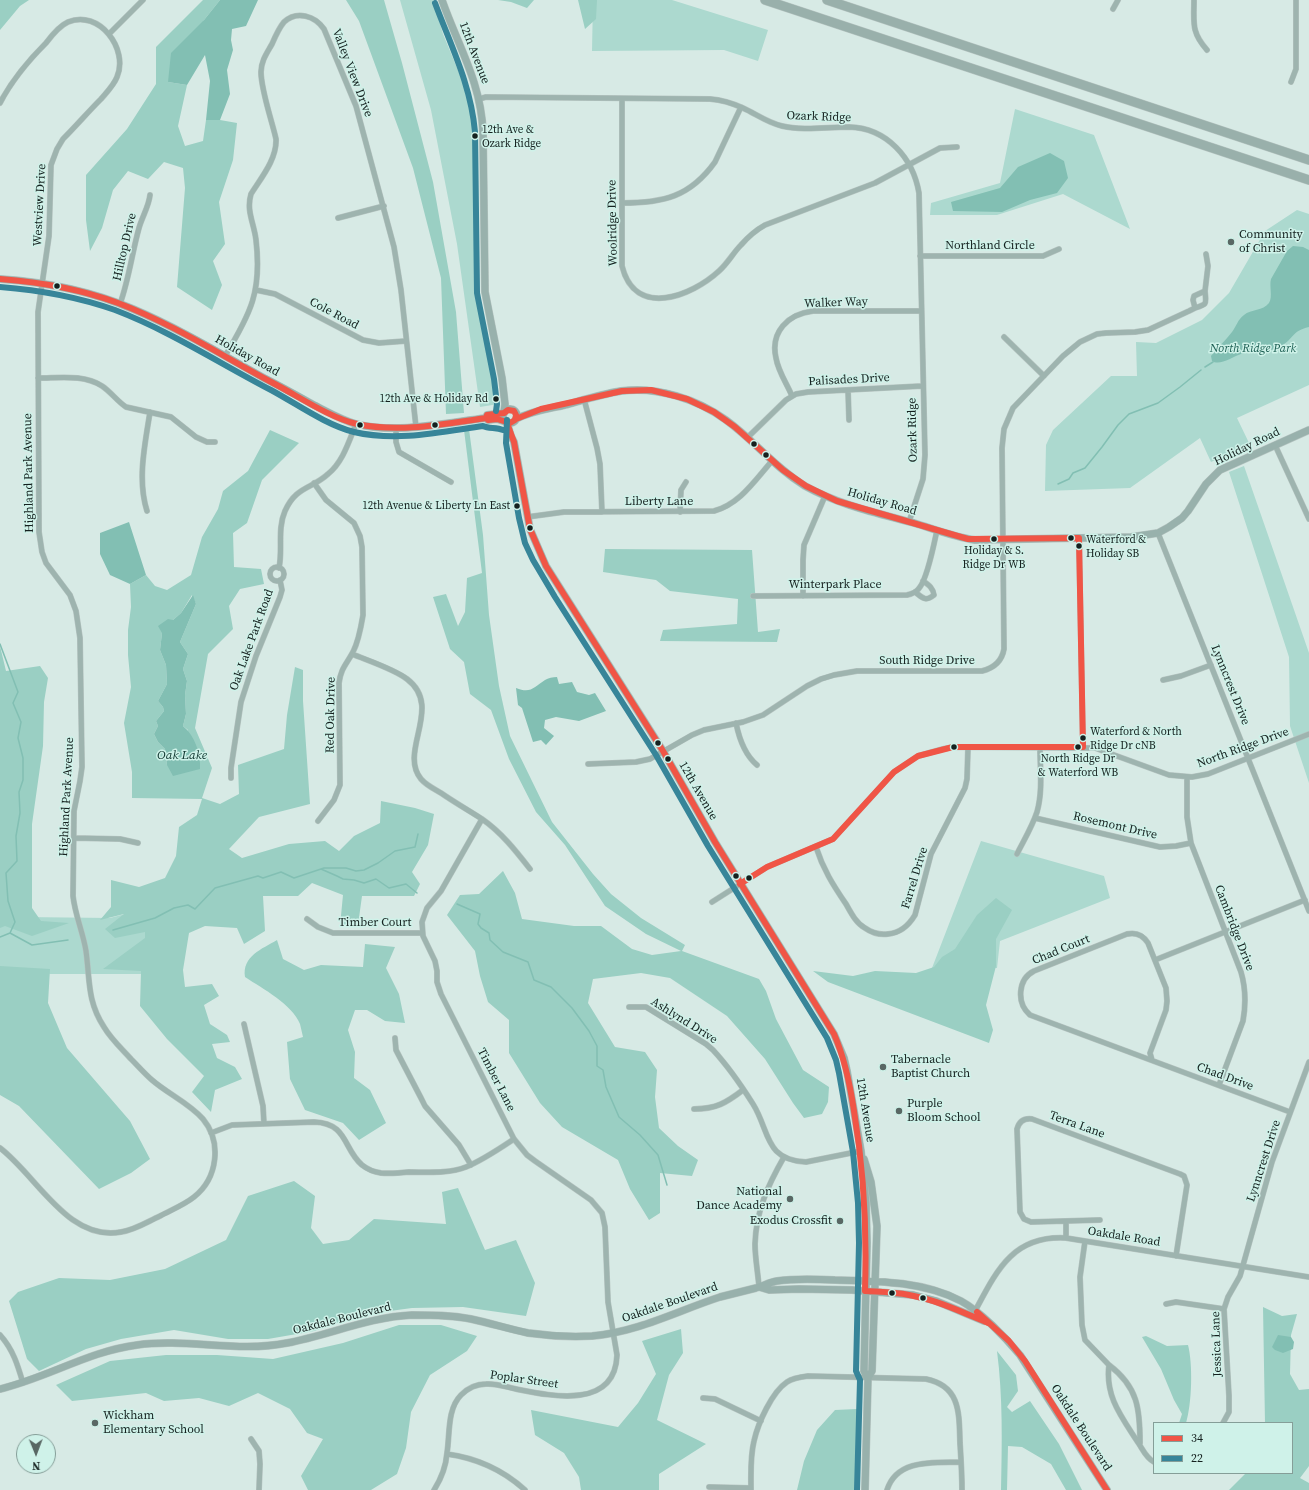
<!DOCTYPE html>
<style>
body{margin:0}
#map{position:relative;width:1309px;height:1490px;overflow:hidden;background:#d7eae5;font-family:"Source Serif 4",serif}
canvas{display:block}
.legend{position:absolute;left:1153px;top:1422px;width:140px;height:52px;box-sizing:border-box;background:#cff2e9;border:1px solid #859e98;margin:0;padding:5px 7px;list-style:none;font-size:12px;color:#15211f}
.legend li{display:flex;align-items:center;gap:8px;height:20px}
.legend b{width:20px;border:1px solid #859e98}
.north{position:absolute;left:16px;top:1434px;width:40px;height:40px;box-sizing:border-box;background:#cff2e9;border:1px solid #859e98;border-radius:50%;rotate:179deg;font-size:11px;font-weight:700;line-height:16px;text-align:center;color:#15211f}
.north::after{content:'';display:block;margin:auto;width:14px;height:18px;background:#596764;clip-path:polygon(50% 0,100% 100%,50% 72%,0 100%)}
</style>
<div id="map">
<canvas width="1309" height="1490"></canvas>
<ul class="legend">
<li><b style="height:5px;background:#f05546"></b>34</li>
<li><b style="height:5px;background:#378599"></b>22</li>
</ul>
<div class="north">N</div>
</div>
<script>
const c = document.querySelector('canvas').getContext('2d');
c.lineJoin = 'round';
function paint(path, color) { c.fillStyle = color; c.fill(path, 'evenodd'); }
function trace(path, color, width, dash) { c.strokeStyle = color; c.lineWidth = width; c.lineCap = dash ? 'butt' : 'round'; c.setLineDash(dash || []); c.stroke(path); }
function drawText(font, color, halo, rows, align = 'center') {
  c.font = font + ' "Source Serif 4",serif'; c.lineWidth = 3; c.setLineDash([]); c.textBaseline = 'middle'; c.strokeStyle = halo; c.fillStyle = color; for (const [text, x, y, turn = 0] of rows) {
    c.save(); c.translate(x, y); c.rotate((+turn || 0) * Math.PI / 180); c.textAlign = isNaN(turn) ? turn : align; if (halo) c.strokeText(text, 0, 0); c.fillText(text, 0, 0); c.restore();
  }
}
paint(new Path2D(`
 M400 0H433L443 34 474 109 477 297 498 404 480 407 457 244 431 110Z
 M593 0H672L768 30 758 61 724 50 592 51Z
 M1015 109 1094 135 1130 229 1063 194 997 215H930L931 203 1000 183Z
 M1297 210 1309 214V385L1237 418 1250 445 1211 462 1200 438 1130 488 1045 491 1046 445 1053 430 1111 376H1137L1136 342 1156 343 1202 320 1229 293 1265 231Z
 M1244 466 1309 653V783L1290 726 1289 657 1229 472Z
 M981 841 1104 876 1110 898 1000 941 997 968H932Z
 M0 849 23 917 110 918 125 914 149 918V974H0Z`), '#acd9cf');
paint(new Path2D(`
 M0 0H29L20 6 0 30Z
 M203 0H220L204 20 168 82 187 85 178 126 185 146 203 141 206 120H220L237 123 233 160 219 202 225 244 213 261 222 285 212 310 177 287 185 188 183 168 164 162 148 179 128 171 113 190 102 228 90 251 86 220V175L127 129 156 84V47Z
 M346 0H384L402 63 433 182 456 312 464 413 446 414 441 278 413 168 359 21Z
 M498 0H534L527 8 511 2Z
 M578 0H597L596 19 585 29Z
 M469 429 483 535 489 615 499 686 510 736 552 822 593 874 611 894 641 918 685 945 682 951 759 979 766 991 776 1019 803 1070 829 1087 828 1102 822 1114 804 1118 793 1103 765 1059 727 1016 670 978 641 973 593 979 588 1003 615 1047 645 1052 657 1070 655 1097 659 1128 678 1146 698 1160 692 1176 660 1173V1213L649 1220 630 1189 618 1160 562 1127 540 1103 509 1053V1020L488 1002 480 976 475 951 447 915 460 895 479 894 503 871 515 893 522 919 574 926H601L632 949 652 955 681 951 646 934 605 906 565 845 536 812 509 759 491 710 470 694 464 662 450 649 433 597 446 594 458 626 465 612 467 578 482 573 464 430Z
 M270 430 299 443 262 480 247 523 233 533 234 567 261 569 264 584 240 589 229 606 233 629 208 654 195 728 212 768 202 798 220 804 239 794 238 765 284 749 287 715 295 667 303 670V701L310 804 259 817 229 849 242 858 289 844 325 841 339 851 354 836 380 823 381 801 415 808 434 814 428 845 412 872 420 884 414 896H362L358 925 340 926 343 895 312 883 298 896H263L265 931 244 944 237 928 205 926 189 933 183 970 185 987 212 984 219 996 204 1005 210 1024 227 1035 230 1042 212 1044 217 1058 235 1067 242 1079 215 1090 211 1112 192 1092 204 1076 167 1039 140 1006 141 971 103 969 145 938V932L115 938 105 929 124 914 100 920 111 907V880L139 887 165 878 176 856 179 827 197 815 202 799 132 798V772L124 723 131 687 128 655V630L131 607 130 584 146 575 155 586 167 590 191 575 202 537 218 509 223 491 248 471ZM192 595 196 604 180 642 188 654 183 669 187 681 185 695 186 714 183 726 188 730 167 765 165 749 158 742 154 734 158 726 156 721 164 711 163 707 158 701 167 684 166 665 160 650 162 633 173 620 181 613Z
 M605 549 752 550 758 632 780 629 777 642 660 641 663 630 737 624 738 599 670 591 656 580 603 572Z
 M0 646 6 671 40 666 48 678 44 702 43 746 32 824V908L41 921 69 923 32 936 5 926 0 928Z
 M996 898 1012 910 996 939V966L986 1005 993 1030 989 1043 828 982 813 971 853 976 875 971 916 973 934 967 942 957 955 949 977 915Z
 M277 940 283 959 304 970 321 965 363 967 365 944 395 947 386 968 399 994 405 1023 385 1021 367 1010H355L348 1030 355 1052 354 1078 370 1090 386 1123 359 1140 343 1123 305 1110 290 1079 287 1042 303 1037C302 1033 301 1028 300 1024 292 1004 263 989 245 977 242 956 262 949 277 940Z
 M0 966 50 969 48 1003 67 1048 130 1121 150 1159 131 1173 99 1189 19 1106 0 1095Z
 M294 1181 315 1196 311 1228 323 1244 349 1240 374 1219 446 1224 442 1192 458 1188 485 1250 516 1240 535 1283 526 1316 463 1307 412 1308 360 1315 314 1331 268 1339H228L174 1330 121 1339 86 1349 39 1371 27 1359 9 1301 18 1292 59 1278 110 1280 165 1269 226 1240 248 1196Z
 M1263 1307 1282 1316 1297 1314 1291 1335 1290 1374 1299 1390 1309 1389V1466L1300 1478 1309 1483V1490H1229L1246 1473H1292V1423H1265Z
 M399 1325H441L477 1336 467 1351 430 1375 411 1412 406 1448 397 1474 371 1490H308L301 1476 323 1439 307 1433 290 1409 258 1393 229 1406 199 1398 164 1401 146 1393 72 1401 56 1385 110 1361 166 1355H217L273 1359 343 1343Z
 M681 1329 683 1353 669 1375 657 1420 706 1444 659 1474V1490H581L579 1477 564 1453 535 1435 531 1410 618 1427 638 1403 656 1374 642 1341Z
 M1146 1336 1167 1346 1188 1345C1193 1364 1192 1404 1186 1423H1179L1182 1414 1174 1400 1161 1369 1142 1337Z
 M997 1351 1016 1375 1018 1391 1007 1407 1012 1412 1030 1401 1059 1444 1082 1490H1066L1051 1464 1022 1447 1008 1446 1007 1490H1001C1002 1444 1003 1397 997 1351Z
 M857 1409 855 1490H797L804 1461 817 1430 835 1410Z`), '#9acfc3');
paint(new Path2D(`
 M220 0H258L246 26 232 29 231 40 233 50 227 70 230 94 220 120H206L210 81 205 55 187 85 168 82 171 53 204 20Z
 M1050 153 1064 161 1068 178 1057 193 1030 200 1002 212 953 211 951 202 1000 188 1018 167Z
 M1293 246 1303 247 1309 250V327C1291 331 1294 339 1281 346 1269 353 1254 351 1241 354 1232 357 1220 366 1212 361L1211 356C1217 348 1225 341 1232 332 1236 327 1238 319 1244 315 1251 309 1263 311 1269 303 1273 297 1269 286 1271 279L1287 251Z
 M129 522 146 575 130 584 110 575 100 554V533Z
 M193 595 196 604 180 642 188 654 183 669 187 681 185 695 186 714 183 726C195 736 201 754 200 769L173 776 167 765 165 749 158 742 154 734 158 726 156 721 164 711 163 707 158 701 167 684 166 665 160 650 162 633 158 626 168 619 173 620 181 613Z
 M557 677 559 684 572 682 577 692 589 695 595 693 606 711 579 721 556 717 545 720 544 728 554 736 546 745 541 740 533 742 522 708 518 705 516 688C531 694 534 687 545 680 548 678 553 677 557 677Z
 M1278 1335 1291 1337 1294 1342 1293 1349 1283 1353 1275 1350 1272 1347Z`), '#82bfb3');
trace(new Path2D(`
 M1205 367 1213 362
 M1058 484 1069 479 1073 473 1085 468 1102 447 1118 425 1129 414 1158 403 1180 387 1201 370
 M0 644 18 692 13 703 21 722 18 738 23 758V780L19 792 20 813 16 836 17 861 6 873 8 901 15 922 10 933
 M321 869 337 876 343 879 354 880 364 883 376 879 389 888 406 884 417 893
 M457 904 480 914 478 924 481 928 489 933 490 940 503 952 528 962 534 980 551 987 572 1008 589 1031 597 1046V1066L603 1070 606 1087 619 1117 640 1135 658 1155 667 1185
 M113 930 155 918 174 908 188 905 195 909 215 888 258 876 263 878 281 872 294 878 324 868H346L356 871 364 870 378 863 395 851 415 847 418 834
 M0 937 10 933 32 945 68 940`), '#82bfb3', 1.5);
const street = new Path2D(`
 M1194 0C1194 23 1191 32 1207 50
 M1113 9 1118 0
 M109 34 143 0
 M1291 82 1296 69V0
 M479 99 486 97 710 99C722 100 732 103 743 108 756 114 768 123 782 126 803 131 827 127 849 127 887 128 913 158 919 193L925 455 923 479 909 522
 M622 99V266C635 319 692 296 719 271 728 263 733 253 741 245 748 237 756 230 765 225L875 183 940 148 957 147
 M0 103C12 80 28 61 46 43 52 35 59 26 68 22 99 9 129 49 117 77 114 85 107 92 101 99 88 112 76 126 63 139L57 149 51 165 49 236 38 312 39 532 42 552 46 563 70 595 76 611 80 638 82 767 80 781 74 811 73 896C75 915 83 932 86 951 90 980 87 1001 104 1027 111 1039 122 1049 131 1059 138 1066 145 1074 152 1080 168 1094 189 1103 203 1119 222 1142 218 1178 194 1197 184 1205 171 1210 160 1216 147 1222 135 1230 121 1232 68 1242 37 1176 0 1148
 M622 203C663 203 690 197 715 162L741 107
 M338 218 384 206
 M920 256H1043L1059 249
 M256 290 275 294 363 340 379 343 406 341
 M1205 291C1206 304 1208 304 1195 308L1193 300 1194 296Z
 M1205 291 1208 266 1206 254
 M120 304C129 279 132 253 139 228 142 217 149 206 150 195
 M1004 337 1044 376
 M225 356C251 313 262 291 256 240 254 223 246 211 251 194 261 178 277 159 276 139 272 121 261 90 261 72 261 61 267 53 272 44 275 37 279 28 284 22 297 10 315 16 324 29L356 106 394 247 401 290 416 427
 M38 378C59 378 84 374 102 386 111 392 117 401 126 407L171 417 196 437 207 442H215
 M848 390 849 420
 M792 396C787 384 778 371 776 358 770 332 788 314 813 311H921
 M584 399 597 448 600 464 602 512
 M396 428V442L399 452 451 482
 M747 438 786 400 796 394 808 392 922 386
 M1275 445 1309 519
 M314 483 326 500 354 523 360 536 362 547 363 615C361 627 359 640 353 652 346 665 341 668 339 683L340 785 334 800 318 821
 M147 511C137 480 145 444 150 412
 M680 512 681 490 686 482
 M527 517 564 512 714 511C740 504 755 480 772 461
 M1158 533 1309 911
 M1079 538 1083 747
 M270 574a7 7 0 1 1 14 0a7 7 0 1 1-14 0Z
 M279 568C283 550 277 529 285 511 296 486 312 489 328 474 343 462 349 441 356 424
 M915 592C923 598 925 602 934 595 933 588 929 585 923 581
 M753 596 907 595C912 594 917 592 920 587 928 576 934 544 937 530
 M803 596V560L804 545 825 496
 M352 654C369 661 394 669 407 679 444 707 398 751 421 779 426 785 434 789 441 793 454 802 468 810 482 819 501 832 516 851 530 869
 M1163 680 1181 676 1211 665
 M736 723C739 738 745 755 757 765
 M588 764 636 762 650 759 692 735 704 730 743 722 763 715 807 686 821 679 834 675 857 671H982C994 668 1002 661 1004 649L1002 448 1004 429 1013 408 1063 356 1080 342 1097 334 1106 333 1135 332 1148 330 1189 311 1195 308
 M1187 777V817L1191 843 1241 972C1246 989 1246 1004 1243 1021L1219 1085
 M231 778V768L241 702 256 656 280 597 282 590 280 580
 M1035 818 1160 847 1176 846 1191 843
 M74 838 120 839 138 843
 M816 847C823 869 833 885 846 904 851 913 856 923 865 928 872 933 880 935 888 934 900 933 909 925 915 915L931 854 965 788 967 779 968 747
 M1017 854C1024 840 1032 827 1037 812 1043 791 1040 768 1040 747
 M712 902 767 867 833 839 894 772 918 756 943 749 953 747 1095 748 1169 775 1192 777 1208 774 1309 734
 M307 919 318 927 333 933H422
 M1155 960 1305 900
 M629 1007H646L706 1044 713 1050C728 1066 741 1085 753 1104 770 1131 764 1160 806 1162L861 1151
 M244 1024 263 1106 264 1124
 M395 1038 396 1050 421 1098 425 1106 459 1145 471 1165
 M1152 1060 1150 1053 1166 1010 1167 1001 1166 988 1148 943C1143 935 1136 932 1127 934L1034 971C1018 979 1016 1003 1030 1015L1290 1112
 M694 1109C716 1109 726 1103 743 1090
 M211 1133 232 1125 314 1122C348 1123 343 1149 362 1165 367 1169 374 1172 381 1173 390 1174 400 1173 409 1172 428 1172 448 1174 466 1167 483 1160 499 1149 514 1139
 M1100 1220 1031 1222 1024 1219 1020 1212 1017 1129C1019 1122 1024 1118 1032 1119L1180 1174 1184 1176 1187 1185 1176 1256
 M1066 1221V1238
 M1085 1241 1080 1277 1082 1325 1085 1340 1109 1365C1105 1396 1121 1416 1137 1441 1143 1449 1145 1457 1154 1462
 M759 1287C758 1273 755 1258 755 1244 756 1211 768 1185 784 1157
 M1166 1304 1176 1302 1224 1309
 M974 1313C996 1272 1012 1235 1066 1238L1309 1277
 M0 1335C13 1349 18 1366 23 1383
 M1109 1365C1138 1387 1140 1409 1140 1443
 M703 1398 715 1399 761 1421
 M1223 1423 1229 1412V1396L1224 1309 1228 1297 1240 1276 1272 1162 1309 1062
 M251 1439 259 1451 260 1464 259 1490
 M447 1454C476 1458 503 1470 525 1490
 M709 1487 751 1488
 M434 1490C441 1479 446 1466 447 1453 450 1434 447 1409 461 1395 468 1388 477 1384 486 1384 496 1383 506 1387 516 1389 551 1396 615 1410 617 1355L608 1302 605 1227 602 1213 591 1200 535 1161 527 1155 514 1139 441 994 437 982V971L435 961 423 936 422 922 427 908 441 891 482 819
 M751 1490C751 1474 750 1457 754 1441 758 1423 772 1392 787 1382 793 1378 800 1377 808 1376L926 1379C961 1386 959 1414 960 1443 961 1459 962 1474 962 1490
 M887 1490C897 1458 935 1463 961 1462`);
const secondary = new Path2D(`
 M442 0C458 46 481 82 483 132L485 292 502 378 505 404 504 412
 M0 279C45 282 91 291 133 309 178 328 221 354 264 378 280 386 296 395 312 404 326 411 341 420 356 424 397 434 445 423 486 418L488 420 497 419 506 422
 M503 416a7 7 0 1 1 14 0a7 7 0 1 1-14 0Z
 M486 418 487 415 504 413
 M516 419C531 411 548 409 565 405 583 400 602 394 621 391 657 386 697 399 726 420 755 441 774 467 805 486 839 505 877 513 914 523 934 529 954 537 975 540L1131 537 1158 533 1169 527 1182 518 1188 511 1206 484 1220 470 1309 430
 M507 423 511 436 514 442 530 529 546 566 663 751 715 842 834 1034 844 1058 847 1071 861 1151 866 1203 867 1243 864 1371 868 1378 865 1490
 M864 1159 871 1182 877 1226 872 1371 868 1378
 M759 1287 769 1290 799 1289 852 1290 913 1295 936 1301 984 1321
 M0 1389C47 1378 89 1351 137 1345 187 1338 237 1353 287 1343 329 1335 369 1317 412 1315 432 1315 451 1315 471 1319 490 1323 509 1329 528 1333 549 1336 571 1337 592 1336 638 1332 677 1311 720 1297 732 1294 744 1291 756 1288 763 1286 770 1282 777 1281 796 1278 816 1279 835 1280 877 1281 923 1281 961 1301 981 1312 1005 1337 1020 1355L1107 1490`);
const highway = new Path2D(`
 M765 0 1309 180
 M827 0 1309 160`);
trace(street, '#b6c4c1', 6);
trace(secondary, '#b6c4c1', 8);
trace(highway, '#b6c4c1', 10);
trace(street, '#9eb4af', 5);
trace(secondary, '#98b1ac', 7);
trace(highway, '#99b0ab', 9);
trace(new Path2D(`
 M0 279C40 282 80 289 118 303 173 324 222 356 273 383 298 396 330 418 357 424 400 433 444 424 486 418
 M508 410 514 411 516 415 515 420 510 423 497 419 488 420 486 418 487 415 504 413Z
 M516 419 541 409 622 391 651 390 687 399 714 412 735 427 783 470 806 486 837 501 968 539 1079 538 1083 747H953L918 756 894 772 833 839 767 867 740 884
 M507 423 514 442 530 529 546 566 663 751 715 842 834 1034C845 1059 850 1084 854 1111 864 1171 867 1230 865 1291 880 1292 894 1292 909 1295 937 1300 962 1312 988 1323
 M977 1312 1009 1341 1025 1361 1107 1490`), '#f05546', 6);
trace(new Path2D(`
 M435 3C451 46 471 85 475 132L477 293 494 379 497 404 496 411
 M0 287C39 290 78 297 115 310 170 331 219 363 271 390 297 404 326 425 354 432 397 442 441 432 483 426 489 429 496 427 503 430
 M507 420 506 443 519 518 525 543 533 560 555 597 656 755 708 846 827 1038 836 1060 839 1073 853 1152 858 1203 859 1243 856 1371 860 1380 857 1490`), '#378599', 6);
for (const [x, y, r, color] of [
 [475,136,3.5,"#15211f"],
 [1231,242,4,"#596764"],
 [57,286,3.5,"#15211f"],
 [496,399,3.5,"#15211f"],
 [360,425,3.5,"#15211f"],
 [435,425,3.5,"#15211f"],
 [754,444,3.5,"#15211f"],
 [766,455,3.5,"#15211f"],
 [517,506,3.5,"#15211f"],
 [530,528,3.5,"#15211f"],
 [1071,538,3.5,"#15211f"],
 [994,539,3.5,"#15211f"],
 [1079,546,3.5,"#15211f"],
 [1083,738,3.5,"#15211f"],
 [658,743,3.5,"#15211f"],
 [954,747,3.5,"#15211f"],
 [1078,747,3.5,"#15211f"],
 [668,759,3.5,"#15211f"],
 [736,876,3.5,"#15211f"],
 [749,878,3.5,"#15211f"],
 [883,1067,4,"#596764"],
 [899,1111,4,"#596764"],
 [790,1199,4,"#596764"],
 [840,1221,4,"#596764"],
 [892,1293,3.5,"#15211f"],
 [923,1298,3.5,"#15211f"],
 [95,1423,4,"#596764"]
]) { const dot = new Path2D(); dot.arc(x, y, r, 0, 2 * Math.PI); c.fillStyle = color; c.fill(dot); trace(dot, '#cff2e9', 1.5); }
drawText('11px', '#15211f', '#cff2e9', [
 ["12th Ave &",482,130],
 ["Ozark Ridge",482,144],
 ["12th Ave & Holiday Rd",488,399,"right"],
 ["12th Avenue & Liberty Ln East",510,506,"right"],
 ["Waterford &",1086,540],
 ["Holiday SB",1086,554],
 ["Holiday & S.",994,551,"center"],
 ["Ridge Dr WB",994,565,"center"],
 ["Waterford & North",1090,732],
 ["Ridge Dr cNB",1090,746],
 ["North Ridge Dr",1078,759,"center"],
 ["& Waterford WB",1078,773,"center"]
], 'left');
drawText('12px', '#15211f', '#cff2e9', [
 ["12th Avenue",474,53,69],
 ["Valley View Drive",352,73,69],
 ["Ozark Ridge",819,117,2],
 ["Westview Drive",40,205,-87],
 ["Woolridge Drive",613,223,-91],
 ["Northland Circle",990,246],
 ["Hilltop Drive",125,247,-77],
 ["Walker Way",836,303,-2],
 ["Cole Road",334,314,28],
 ["Holiday Road",247,356,29],
 ["Palisades Drive",849,380,-3],
 ["Ozark Ridge",913,430,-91],
 ["Holiday Road",1247,447,-26],
 ["Highland Park Avenue",29,473,-91],
 ["Liberty Lane",659,502],
 ["Holiday Road",882,502,16],
 ["Winterpark Place",835,585],
 ["Oak Lake Park Road",252,640,-70],
 ["South Ridge Drive",927,661],
 ["Lynncrest Drive",1230,685,68],
 ["Red Oak Drive",331,715,-89],
 ["North Ridge Drive",1243,748,-20],
 ["12th Avenue",698,791,60],
 ["Highland Park Avenue",67,797,-87],
 ["Rosemont Drive",1115,826,13],
 ["Farrel Drive",915,878,-73],
 ["Timber Court",375,923],
 ["Cambridge Drive",1234,928,69],
 ["Chad Court",1061,950,-22],
 ["Ashlynd Drive",684,1021,32],
 ["Chad Drive",1225,1077,20],
 ["Timber Lane",496,1080,63],
 ["12th Avenue",865,1110,81],
 ["Terra Lane",1077,1125,20],
 ["Lynncrest Drive",1264,1161,-72],
 ["Oakdale Road",1124,1237,9],
 ["Oakdale Boulevard",670,1303,-19],
 ["Oakdale Boulevard",342,1319,-14],
 ["Jessica Lane",1217,1344,-92],
 ["Poplar Street",524,1380,8],
 ["Oakdale Boulevard",1081,1428,57]
]);
drawText('12px', '#15211f', '#cff2e9', [
 ["Community",1239,235],
 ["of Christ",1239,249],
 ["Tabernacle",891,1060],
 ["Baptist Church",891,1074],
 ["Purple",907,1104],
 ["Bloom School",907,1118],
 ["National",782,1192,"right"],
 ["Dance Academy",782,1206,"right"],
 ["Exodus Crossfit",832,1221,"right"],
 ["Wickham",103,1416],
 ["Elementary School",103,1430]
], 'left');
drawText('italic 12px', '#1c5e52', '#cff2e9', [
 ["North Ridge Park",1253,349]
]);
drawText('italic 13px', '#0f362f', '#cff2e9', [
 ["Oak Lake",182,756]
]);
</script>
